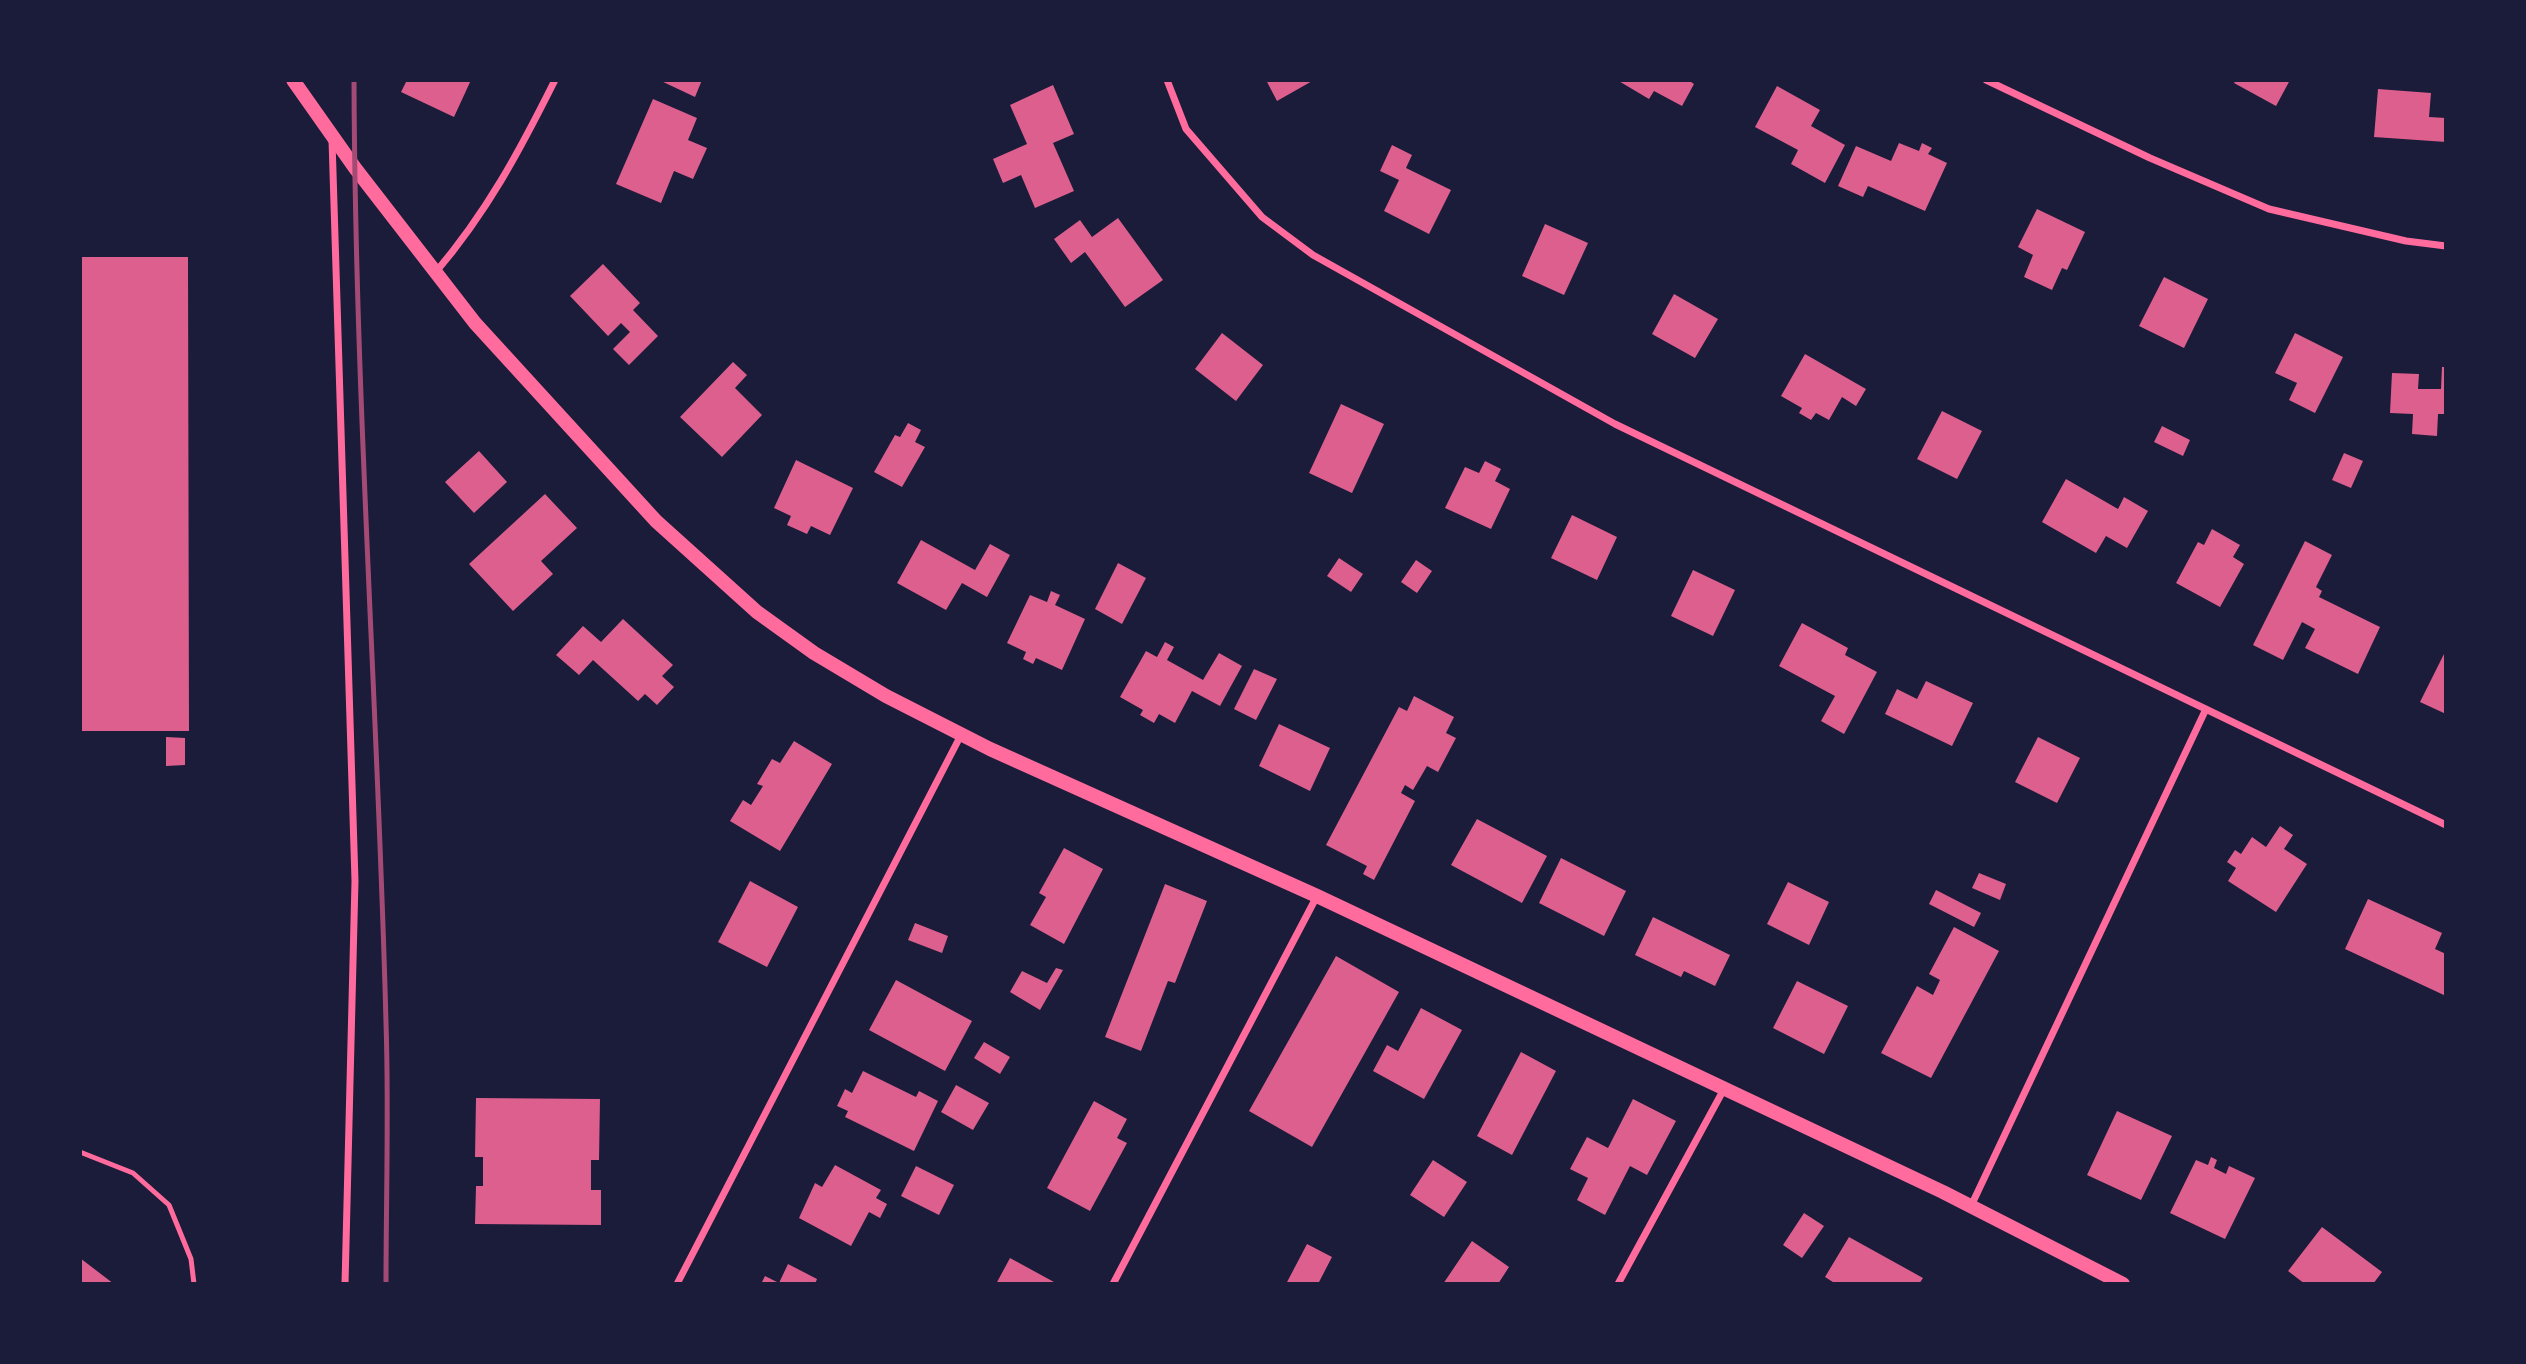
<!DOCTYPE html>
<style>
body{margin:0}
#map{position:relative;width:2526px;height:1364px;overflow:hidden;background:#1b1b3a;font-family:"Roboto Condensed",sans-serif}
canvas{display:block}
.frame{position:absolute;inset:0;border:82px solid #1b1b3a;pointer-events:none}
</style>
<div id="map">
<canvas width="2526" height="1364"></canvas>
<div class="frame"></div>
</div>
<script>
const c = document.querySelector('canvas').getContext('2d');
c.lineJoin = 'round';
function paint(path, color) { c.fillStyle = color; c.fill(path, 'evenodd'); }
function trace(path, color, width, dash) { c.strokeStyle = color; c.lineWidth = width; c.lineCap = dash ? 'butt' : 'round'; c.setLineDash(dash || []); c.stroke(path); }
paint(new Path2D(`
 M407 80H471L454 117 401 92Z
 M659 80H702L695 97Z
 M1266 80H1314L1277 101Z
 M1617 80H1688L1694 84 1682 106 1654 91 1649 99Z
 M2236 80H2290L2276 106 2234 83Z
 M1053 85 1074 134 1053 143 1074 191 1035 208 1021 175 1003 183 993 159 1027 144 1010 105Z
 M1777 86 1820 110 1811 126 1845 145 1825 183 1791 164 1798 150 1755 127Z
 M2378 89 2431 93 2429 117 2446 118V142L2374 137Z
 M653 99 697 118 688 140 707 148 693 179 674 171 661 203 616 184Z
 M1899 143 1919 151 1922 143 1932 148 1928 154 1947 163 1925 211 1868 186 1863 197 1838 186 1856 146 1891 161Z
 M1392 145 1412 155 1406 168 1451 190 1429 234 1384 211 1399 180 1380 171Z
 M2037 209 2085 232 2067 270 2062 268 2052 290 2024 277 2033 255 2018 247Z
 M1118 218 1163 280 1125 307 1085 252 1071 263 1054 239 1080 220 1092 237Z
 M1545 224 1588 243 1564 295 1522 276Z
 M80 257H188L189 731H80Z
 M603 264 640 303 633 310 658 336 629 365 613 349 630 332 621 323 608 336 570 296Z
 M2164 277 2208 299 2184 348 2139 326Z
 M1674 294 1718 319 1695 358 1652 334Z
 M1222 333 1263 365 1236 401 1195 369Z
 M2295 333 2343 357 2315 413 2289 400 2297 383 2275 373Z
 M1805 354 1866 389 1856 406 1842 397 1829 420 1816 413 1811 420 1799 413 1802 408 1781 396Z
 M733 362 747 375 735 388 762 415 722 457 680 417Z
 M2442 367H2446V414H2438L2437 436 2412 434 2413 414 2390 413 2392 373 2419 374 2418 389H2441Z
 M1341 404 1384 424 1352 493 1309 473Z
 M1942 411 1982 431 1957 479 1917 459Z
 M908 423 921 430 915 442 925 447 902 487 874 472 895 435 900 437Z
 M2162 426 2190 440 2183 456 2154 442Z
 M479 451 507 482 474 513 445 482Z
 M2344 453 2363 461 2351 488 2332 480Z
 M796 460 853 488 830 535 811 526 807 534 787 525 791 516 774 508Z
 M1485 461 1501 469 1495 481 1510 489 1491 529 1445 508 1465 467 1479 473Z
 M2066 479 2118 509 2124 497 2148 511 2127 548 2106 536 2096 553 2042 522Z
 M545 494 577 528 541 561 553 574 513 611 469 564Z
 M1572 515 1617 537 1597 580 1551 558Z
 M2212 529 2240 545 2233 557 2244 564 2220 607 2176 583 2198 542 2204 545Z
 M921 540 975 570 990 544 1010 555 987 597 962 583 946 610 897 583Z
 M2305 541 2332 555 2316 587 2322 591 2319 597 2380 627 2358 674 2305 648 2315 629 2302 622 2283 660 2253 645Z
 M1339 558 1363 574 1351 592 1327 576Z
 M1416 560 1432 571 1417 593 1401 582Z
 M1118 563 1146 578 1122 624 1095 609Z
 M1693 570 1735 590 1713 636 1671 616Z
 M1051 591 1060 595 1055 605 1085 619 1062 670 1036 658 1033 664 1023 659 1026 652 1007 643 1030 595 1047 602Z
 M623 619 673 665 662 676 674 687 657 705 645 694 638 701 593 660 579 675 556 655 583 626 601 642Z
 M1802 623 1848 648 1845 655 1877 672 1844 734 1821 721 1835 696 1779 666Z
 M1165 642 1174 647 1167 660 1203 680 1219 653 1242 666 1220 706 1192 691 1175 723 1159 714 1154 723 1140 715 1143 710 1120 697 1146 651 1157 657Z
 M2446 650V714L2420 702Z
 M1254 669 1277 679 1256 720 1234 709Z
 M1926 681 1973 703 1952 746 1885 714 1897 689 1917 699Z
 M1414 696 1454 717 1446 733 1456 738 1438 772 1427 766 1413 790 1405 785 1401 793 1415 801 1374 880 1363 874 1367 866 1326 845 1399 707 1407 711Z
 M1279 724 1330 748 1310 791 1259 766Z
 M166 737 185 738V765L166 766Z
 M2038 737 2080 758 2057 803 2015 782Z
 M794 741 832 764 780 851 730 821 743 800 751 805 763 786 757 784 772 759 780 763Z
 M1477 819 1547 856 1522 903 1451 865Z
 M2280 826 2293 835 2284 849 2307 864 2276 912 2228 881 2236 868 2227 862 2235 850 2241 854 2252 837 2266 847Z
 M1064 848 1103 869 1064 944 1030 925 1046 897 1039 893Z
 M1561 858 1626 891 1604 936 1539 903Z
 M1979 873 2006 884 2000 900 1972 888Z
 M750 881 798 907 767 967 718 942Z
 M1788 882 1829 902 1809 945 1767 924Z
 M1165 884 1207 901 1175 983 1168 981 1141 1051 1105 1037Z
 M1936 890 1981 913 1974 927 1929 904Z
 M2368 899 2442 933 2435 949 2446 954V996L2345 949Z
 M1653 917 1730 955 1715 986 1684 971 1681 977 1635 955Z
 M915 923 948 936 942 953 908 940Z
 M1954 927 1999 951 1931 1078 1881 1053 1917 986 1933 995 1940 980 1929 974Z
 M1336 956 1399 992 1312 1147 1249 1111Z
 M1056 968 1063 970 1040 1010 1010 992 1022 971 1047 983Z
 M896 980 972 1021 945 1071 869 1030Z
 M1797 981 1848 1006 1824 1054 1773 1028Z
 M1421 1008 1462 1030 1424 1099 1373 1071 1387 1045 1398 1051Z
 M984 1042 1010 1057 1000 1074 974 1058Z
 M1521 1052 1556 1071 1512 1155 1477 1136Z
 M863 1071 916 1097 919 1091 938 1101 914 1151 845 1117 848 1111 837 1106 845 1089 852 1093Z
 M956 1085 989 1103 973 1130 941 1112Z
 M476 1098 600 1099 599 1160H591V1190H601V1225L475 1224 476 1186H483V1157H475Z
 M1633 1099 1676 1121 1647 1175 1630 1166 1605 1215 1577 1200 1588 1178 1570 1169 1587 1137 1608 1148Z
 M1094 1101 1127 1119 1117 1138 1127 1143 1090 1211 1047 1188Z
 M2117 1111 2172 1136 2141 1200 2087 1175Z
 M2211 1157 2217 1160 2214 1168 2226 1174 2229 1166 2255 1178 2225 1239 2170 1213 2196 1160 2208 1165Z
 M1433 1160 1467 1182 1444 1217 1410 1195Z
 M835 1165 881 1190 876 1198 887 1204 880 1218 869 1212 851 1246 799 1218 815 1183 822 1187Z
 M916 1166 954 1185 939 1215 901 1196Z
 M1804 1213 1824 1226 1802 1258 1783 1245Z
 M2322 1227 2382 1272 2373 1284H2305L2288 1271Z
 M1849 1237 1923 1278 1919 1284H1836L1825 1277Z
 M1472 1241 1509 1267 1498 1284H1443Z
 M1307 1244 1332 1257 1318 1284H1286Z
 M80 1258 114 1284H80Z
 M1010 1258 1054 1282 1053 1284H996Z
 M788 1264 817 1279 815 1284H761L765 1276 779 1283Z`), '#dd5f8e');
trace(new Path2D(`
 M80 1152 133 1173 169 1205 191 1259 194 1284`), '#ff6b9d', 5);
trace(new Path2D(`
 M1167 80 1186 129 1262 217 1313 255 1615 424 2446 825
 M1986 80 2150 158 2269 209 2406 241 2446 246
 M332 140 355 881 345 1284
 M435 273C487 212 519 152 555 80
 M1971 1206 2206 709
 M677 1284 961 735
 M1113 1284 1317 896
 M1618 1284 1724 1089`), '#ff6b9d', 7);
trace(new Path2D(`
 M293 80 355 168 475 323 656 521 757 612 814 653 886 696 990 749 1317 896 1943 1192 2123 1284`), '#ff6b9d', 14);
trace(new Path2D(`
 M354 80C355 395 378 709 386 1023 389 1110 386 1197 386 1284`), '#a44b75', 5);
</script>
